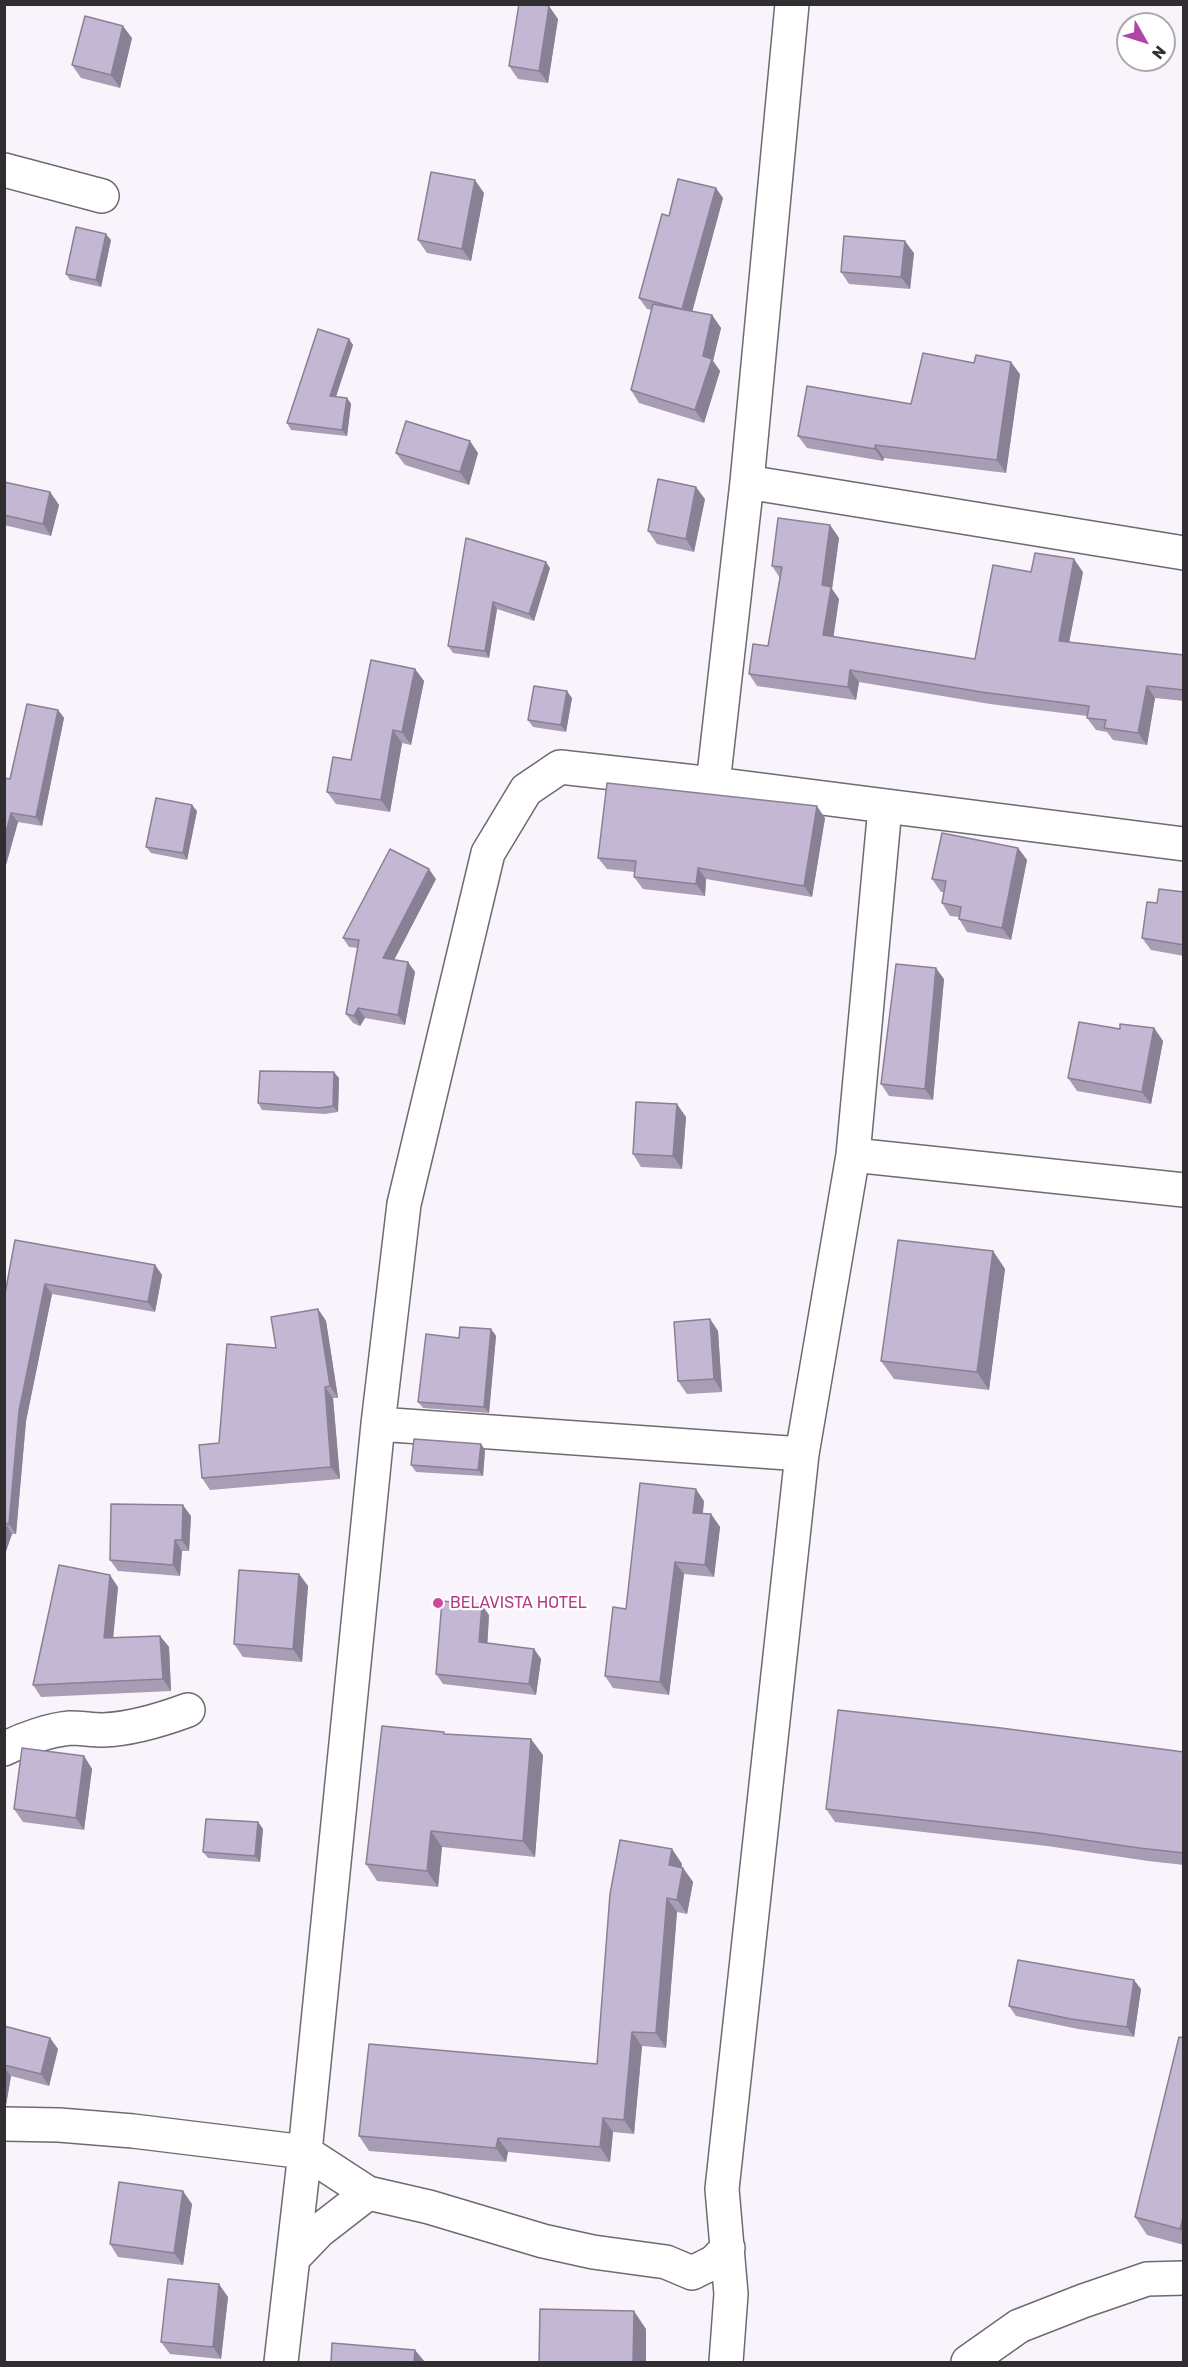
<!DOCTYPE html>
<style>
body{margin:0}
#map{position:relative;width:1188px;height:2367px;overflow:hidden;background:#f9f4fb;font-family:Rubik,sans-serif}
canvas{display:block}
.frame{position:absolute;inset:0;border:6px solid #302e30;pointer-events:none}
.north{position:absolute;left:1116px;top:12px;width:60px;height:60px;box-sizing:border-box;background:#fff;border:2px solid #acabac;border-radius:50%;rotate:129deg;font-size:16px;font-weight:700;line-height:24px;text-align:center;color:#302e30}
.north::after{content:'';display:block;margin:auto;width:21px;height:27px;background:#ae46a8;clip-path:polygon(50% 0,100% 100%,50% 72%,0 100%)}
</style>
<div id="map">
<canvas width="1188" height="2367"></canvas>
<div class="frame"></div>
<div class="north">N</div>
</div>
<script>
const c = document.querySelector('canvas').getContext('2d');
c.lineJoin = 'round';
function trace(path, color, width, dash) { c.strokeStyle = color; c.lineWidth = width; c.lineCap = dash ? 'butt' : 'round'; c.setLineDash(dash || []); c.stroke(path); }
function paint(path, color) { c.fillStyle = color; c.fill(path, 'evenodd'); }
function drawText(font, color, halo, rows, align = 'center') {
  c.font = font + ' Rubik,sans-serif'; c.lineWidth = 4.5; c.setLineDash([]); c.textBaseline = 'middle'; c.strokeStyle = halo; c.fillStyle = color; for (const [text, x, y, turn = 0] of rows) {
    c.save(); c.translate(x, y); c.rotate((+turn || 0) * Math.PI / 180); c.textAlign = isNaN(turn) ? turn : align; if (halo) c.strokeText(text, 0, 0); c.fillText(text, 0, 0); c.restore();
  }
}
const minor = new Path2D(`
 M4 170 102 196
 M747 482 1184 553
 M713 784 747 482 792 4
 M853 1155 1184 1190
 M378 1424 802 1454
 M4 1749C23 1739 49 1730 70 1728 81 1728 92 1730 103 1730 132 1729 161 1720 188 1710
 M4 2124 59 2125 133 2131 305 2152 368 2193 429 2207 543 2241 593 2252 666 2262 692 2273 714 2262 728 2248
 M293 2258 319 2231 368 2193
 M281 2362 305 2152 378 1424 404 1204 488 853 526 790 560 767 713 784 1184 844
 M726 2362 731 2294 722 2189 802 1454 853 1155 885 807
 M968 2362 1019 2326 1083 2301 1147 2279 1184 2278`);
trace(minor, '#6e6a70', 36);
trace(minor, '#fff', 33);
paint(new Path2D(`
 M558 19 548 83 518 79 509 66Z
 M132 38 120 88 81 78 72 65Z
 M484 193 471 261 427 253 418 240Z
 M723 198 692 311 712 315 721 328 713 361 720 371 704 423 639 403 631 390 652 310 647 309 639 298 669 216Z
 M111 240 101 287 70 280 66 274Z
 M914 253 910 289 849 284 841 272Z
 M349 339 353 345 336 397 347 398 351 404 347 436 291 430 287 423Z
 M1020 374 1006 473 884 458 883 461 807 448 798 436Z
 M396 453H478L469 485 405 465Z
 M4 482 50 492 59 505 51 536 4 525Z
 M705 499 694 552 657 544 648 531Z
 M830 525 839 538 832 589 839 599 833 636 975 659 1031 572H1083L1069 642 1184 655V701L1155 698 1147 745 1113 740 1107 732 1096 730 1087 718V716L990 704 859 682 856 700 757 686 749 674 768 646 780 578 772 566Z
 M466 538 550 568 534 621 497 609 489 658 453 653 448 646Z
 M415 669 424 681 411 745 402 743 390 812 336 804 327 792Z
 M572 698 566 732 533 727 528 720Z
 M58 710 64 718 42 826 18 822 4 872V778L10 779Z
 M197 811 187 860 151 853 146 847Z
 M825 818 812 897 706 879 705 896 643 889 634 877 635 872 607 869 598 858Z
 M1018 848 1027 860 1011 940 967 932 959 919V917L950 916 942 903 944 892H941L932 879Z
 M436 879 394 960 408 962 415 972 405 1025 365 1018 360 1026 353 1023 346 1014 358 948 349 947 343 938Z
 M1184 892V956L1151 950 1142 938 1157 903Z
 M944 979 933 1100 889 1096 881 1084Z
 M1154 1028 1163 1041 1151 1104 1077 1091 1068 1078 1120 1029Z
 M339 1078 338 1112 325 1114 262 1110 258 1103Z
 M686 1117 682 1169 641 1167 633 1154Z
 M15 1240 155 1265 162 1275 155 1312 52 1294 26 1421 16 1534H12L4 1557V1299Z
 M993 1251 1005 1269 989 1390 894 1379 881 1361Z
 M318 1309 326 1321 338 1398H333L340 1479 210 1490 202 1478 276 1348Z
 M710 1319 718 1331 722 1392 687 1394 678 1381Z
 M491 1329 496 1336 489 1413 423 1408 418 1402 459 1338Z
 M481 1444 485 1450 483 1476 416 1472 411 1465Z
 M704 1501 703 1514H711L720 1527 714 1577 684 1574 669 1695 613 1688 605 1676 626 1609Z
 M191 1516 189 1551H182L180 1576 118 1571 110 1560Z
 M299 1574 308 1586 302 1662 243 1657 234 1644Z
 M118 1587 113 1638 160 1636 169 1647 171 1691 41 1697 33 1685Z
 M489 1615 487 1643 534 1649 541 1659 536 1695 443 1684 436 1674Z
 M446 1734 543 1755 535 1857 442 1847 438 1887 377 1881 366 1864Z
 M1184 1752V1865L1148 1861 1047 1846 835 1822 826 1809Z
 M84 1756 92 1769 84 1830 23 1822 14 1809Z
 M258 1822 263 1829 260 1862 208 1858 203 1852Z
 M672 1849 682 1864 681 1868H683L693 1882 687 1914 677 1912 666 2048 642 2046 634 2134 613 2132 610 2162 508 2152 506 2162 369 2151 359 2136 597 2064Z
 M1141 1989 1134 2037 1078 2029 1016 2016 1009 2006Z
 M4 2026 50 2038 58 2049 49 2086 11 2076 6 2105 4 2106Z
 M1184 2038V2245L1147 2235 1135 2217Z
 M192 2204 183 2265 118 2257 110 2244Z
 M228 2297 221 2359 170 2354 161 2342Z`), '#a89db5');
paint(new Path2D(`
 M549 6 558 19 548 83 539 71Z
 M123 26 132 38 120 88 111 75Z
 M475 180 484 193 471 261 462 249Z
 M716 188 723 198 690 320 682 309Z
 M106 234 111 240 101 287 96 280Z
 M905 241 914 253 910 289 901 277Z
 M712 315 721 328 713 361 720 371 704 423 695 410 703 356Z
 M349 339 353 345 334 402 330 396Z
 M1011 362 1020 374 1006 473 997 460Z
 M347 398 351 404 347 436 342 430Z
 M470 441 478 453 469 485 460 472Z
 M875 445 884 458 883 461 875 449Z
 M696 487 705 499 694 552 686 539Z
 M50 492 59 505 51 536 43 524Z
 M830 525 839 538 832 589 839 599 832 647 823 635 822 585Z
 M1074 559 1083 572 1067 653 1059 641Z
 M546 562 550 568 534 621 529 614Z
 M493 602 497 609 489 658 485 651Z
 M415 669 424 681 411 745 402 732Z
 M850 670 859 682 856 700 848 687Z
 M1147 686 1155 698 1147 745 1138 733Z
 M567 691 572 698 566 732 561 725Z
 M58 710 64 718 42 826 36 817Z
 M393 730 402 743 390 812 381 800Z
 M192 805 197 811 187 860 183 853Z
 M817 806 825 818 812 897 804 886Z
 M11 813 18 822 4 872V840Z
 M1018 848 1027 860 1011 940 1002 928Z
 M698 868 706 879 705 896 696 884Z
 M429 869 436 879 390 968 383 958Z
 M408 962 415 972 405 1025 398 1015Z
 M936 968 944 979 933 1100 925 1089Z
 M358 1008 365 1018 360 1026 354 1016Z
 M1154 1028 1163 1041 1151 1104 1142 1092Z
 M334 1072 339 1078 338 1112 333 1106Z
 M677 1104 686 1117 682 1169 673 1156Z
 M993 1251 1005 1269 989 1390 977 1372Z
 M155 1265 162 1275 155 1312 148 1302Z
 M45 1284 52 1294 26 1421 16 1534 9 1524 19 1411Z
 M318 1309 326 1321 338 1398 330 1386Z
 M710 1319 718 1331 722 1392 714 1379Z
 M491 1329 496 1336 489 1413 484 1407Z
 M325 1387 333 1398 340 1479 331 1467Z
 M481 1444 485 1450 483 1476 478 1470Z
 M696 1489 704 1501 701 1525 693 1513Z
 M183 1505 191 1516 189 1551 182 1540Z
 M711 1514 720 1527 714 1577 705 1565Z
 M5 1523 12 1534 4 1557V1526Z
 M175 1540 182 1551 180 1576 173 1565Z
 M675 1562 684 1574 669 1695 660 1682Z
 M299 1574 308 1586 302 1662 293 1649Z
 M110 1575 118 1587 112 1650 104 1638Z
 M482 1605 489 1615 487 1652 479 1642Z
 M160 1636 169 1647 171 1691 163 1679Z
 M534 1649 541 1659 536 1695 529 1684Z
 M531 1739 543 1755 535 1857 523 1841Z
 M84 1756 92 1769 84 1830 76 1818Z
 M258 1822 263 1829 260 1862 255 1856Z
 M431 1831 442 1847 438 1887 427 1871Z
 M672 1849 682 1864 679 1880 669 1865Z
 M683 1868 693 1882 687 1914 677 1900Z
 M667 1898 677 1912 666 2048 656 2033Z
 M1134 1980 1141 1989 1134 2037 1127 2027Z
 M632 2032 642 2046 634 2134 624 2120Z
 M50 2038 58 2049 49 2086 41 2074Z
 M4 2067 11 2076 6 2105 4 2103Z
 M603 2118 613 2132 610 2162 600 2147Z
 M498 2138 508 2152 506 2162 496 2148Z
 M183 2191 192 2204 183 2265 174 2253Z
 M1184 2214V2234L1180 2229Z
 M219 2284 228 2297 221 2359 213 2347Z
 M634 2311 646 2329V2362H633Z
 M415 2350 425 2362H414Z`), '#888094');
const building = new Path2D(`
 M519 4H537L549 6 539 71 509 66Z
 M85 16 123 26 111 75 72 65Z
 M431 172 475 180 462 249 418 240Z
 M678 179 716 188 682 309 639 298 662 214 669 216Z
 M76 227 106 234 96 280 66 274Z
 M844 236 905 241 901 277 841 272Z
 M653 304 712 315 703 356 712 359 695 410 631 390Z
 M318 329 349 339 330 396 347 398 342 430 287 423Z
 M923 353 974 363 976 355 1011 362 997 460 875 445V449L798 436 807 386 911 404Z
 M406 421 470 441 460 472 396 453Z
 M658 479 696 487 686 539 648 531Z
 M4 482 50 492 43 524 4 515Z
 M778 518 830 525 822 585 831 587 823 635 975 659 993 565 1031 572 1035 553 1074 559 1059 641 1184 655V690L1147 686 1138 733 1104 728 1106 720 1087 718 1089 706 981 692 850 670 848 687 749 674 753 644 768 646 782 567 772 566Z
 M466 538 546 562 529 614 493 602 485 651 448 646Z
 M371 660 415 669 402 732 393 730 381 800 327 792 333 757 351 760Z
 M534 686 567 691 561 725 528 720Z
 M27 704 58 710 36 817 11 813 4 840V778L10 779Z
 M607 783 817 806 804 886 698 868 696 884 634 877 636 861 598 858Z
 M156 798 192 805 183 853 146 847Z
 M942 833 1018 848 1002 928 959 919 961 907 942 903 946 881 932 879Z
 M390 849 429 869 383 958 408 962 398 1015 358 1008 354 1016 346 1014 359 940 343 938Z
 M1159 889 1184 892V945L1142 938 1147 902 1157 903Z
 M896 964 936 968 925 1089 881 1084Z
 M1079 1022 1120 1029V1024L1154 1028 1142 1092 1068 1078Z
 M260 1071 334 1072 333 1106 320 1108 258 1103Z
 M636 1102 677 1104 673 1156 633 1154Z
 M15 1240 155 1265 148 1302 45 1284 19 1411 9 1524 5 1523 4 1526V1299Z
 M898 1240 993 1251 977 1372 881 1361Z
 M318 1309 330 1386 325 1387 331 1467 202 1478 199 1445 219 1443 227 1344 276 1348 271 1317Z
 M710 1319 714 1379 678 1381 674 1322Z
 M460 1327 491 1329 484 1407 418 1402 426 1334 459 1338Z
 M414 1439 481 1444 478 1470 411 1465Z
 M640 1483 696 1489 693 1513 711 1514 705 1565 675 1562 660 1682 605 1676 613 1607 626 1609Z
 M111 1504 183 1505 182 1540H175L173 1565 110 1560Z
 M59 1565 110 1575 104 1638 160 1636 163 1679 33 1685Z
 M239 1570 299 1574 293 1649 234 1644Z
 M442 1601 482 1605 479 1642 534 1649 529 1684 436 1674Z
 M838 1710 1001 1728 1184 1752V1853L1139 1848 1038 1833 826 1809Z
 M382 1726 444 1732V1734L531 1739 523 1841 431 1831 427 1871 366 1864Z
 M22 1748 84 1756 76 1818 14 1809Z
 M206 1819 258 1822 255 1856 203 1852Z
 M620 1840 672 1849 669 1865 683 1868 677 1900 667 1898 656 2033 632 2032 624 2120 603 2118 600 2147 498 2138 496 2148 359 2136 369 2044 597 2064 610 1894Z
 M1018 1960 1134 1980 1127 2027 1071 2019 1009 2006Z
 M4 2026 50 2038 41 2074 4 2065Z
 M1179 2037 1184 2038V2214L1180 2229 1135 2217Z
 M119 2182 183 2191 174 2253 110 2244Z
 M168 2279 219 2284 213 2347 161 2342Z
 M540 2309 634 2311 633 2362H539Z
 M332 2343 415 2350 414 2362H331Z`);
paint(building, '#c3b7d3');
trace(building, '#888094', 1.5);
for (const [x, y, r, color] of [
 [438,1603,6,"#d1479c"]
]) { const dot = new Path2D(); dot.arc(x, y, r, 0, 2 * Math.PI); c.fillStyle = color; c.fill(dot); trace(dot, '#fff', 2); }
drawText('16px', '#b23c85', '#fff', [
 ["BELAVISTA HOTEL",450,1603]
], 'left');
</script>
